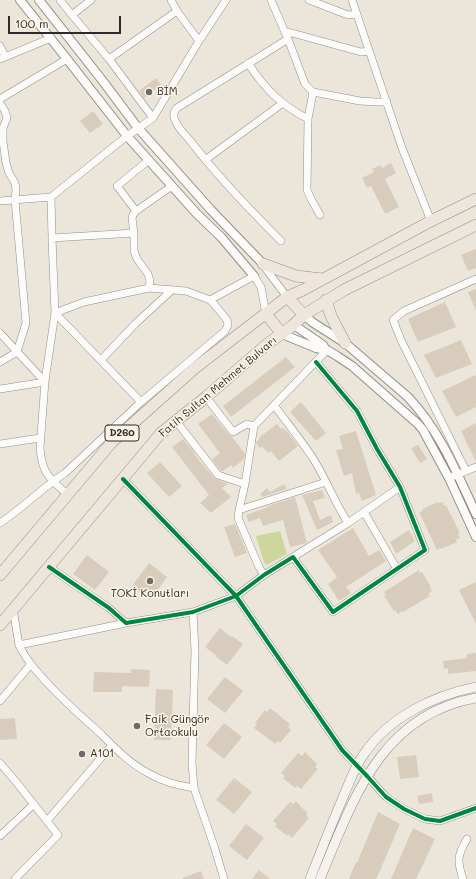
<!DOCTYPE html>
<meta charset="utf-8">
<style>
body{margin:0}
#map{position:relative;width:476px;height:879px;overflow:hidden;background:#ece6da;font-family:Mali,sans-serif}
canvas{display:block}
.scale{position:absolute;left:8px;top:16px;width:113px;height:18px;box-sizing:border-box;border:2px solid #2b2b2b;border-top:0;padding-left:5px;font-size:12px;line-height:14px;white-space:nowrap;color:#2b2b2b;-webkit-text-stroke:3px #fcf5e5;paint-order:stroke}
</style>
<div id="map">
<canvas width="476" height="879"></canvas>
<div class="scale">100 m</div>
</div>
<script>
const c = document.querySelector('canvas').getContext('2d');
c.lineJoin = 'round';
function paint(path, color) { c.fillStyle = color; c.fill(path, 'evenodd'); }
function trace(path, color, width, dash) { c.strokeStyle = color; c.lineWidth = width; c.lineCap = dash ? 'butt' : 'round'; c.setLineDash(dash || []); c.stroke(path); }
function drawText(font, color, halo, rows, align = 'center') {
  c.font = font + ' Mali,sans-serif'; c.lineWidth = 3; c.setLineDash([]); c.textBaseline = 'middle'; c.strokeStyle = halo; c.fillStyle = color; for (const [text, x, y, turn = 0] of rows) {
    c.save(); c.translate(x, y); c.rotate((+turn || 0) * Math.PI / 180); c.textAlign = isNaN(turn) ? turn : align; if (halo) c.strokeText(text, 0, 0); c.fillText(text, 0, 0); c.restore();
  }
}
paint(new Path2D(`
 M280 531 287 554 267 565 264 563 256 536Z`), '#cfd69d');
paint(new Path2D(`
 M156 78 161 85 144 98 139 91Z
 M93 111 103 124 90 133 80 121Z
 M391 163 396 173 385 179 399 207 385 214 371 186 367 188 362 178 374 172 372 169 381 165 382 168Z
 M476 249V268L468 271 461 255Z
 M476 289V311L468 292Z
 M445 302 456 327 418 342 408 319Z
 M461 340 472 364 436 378 424 355Z
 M286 357 295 367 231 417 223 406Z
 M476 375V407L456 417 442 391Z
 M301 402 326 433 316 441 290 412Z
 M212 414 229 435 232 437 245 454 244 459 233 468 231 465 223 471H221L212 459 220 453 198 424Z
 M476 423V462L461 431Z
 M277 424 281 429 283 428 286 431H287L298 446 279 461 271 451 268 453 262 446 260 448 256 443 261 436Z
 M356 431 376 495 362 501 359 493 356 494 352 473 344 476 336 450 343 449 339 436Z
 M183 439 195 453 194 454 214 478 228 484 222 488 231 497 211 513 200 503 209 495 172 447Z
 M418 445 427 459 420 463 411 448Z
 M160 462 182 486 169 497 147 473Z
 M284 484 287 489 262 497 260 494 267 488 270 492Z
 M322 490 325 498 313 501 320 520 331 515 333 522 317 530 302 495Z
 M295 497 307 543H306L290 547 283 520 263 526 260 518 249 522 246 515 268 507V506Z
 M438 502V503L443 502 444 506 446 505 460 533H458L460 538 456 540 457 542 441 549 440 548 437 550 419 512 423 511 422 509Z
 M235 524 247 553 235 557 224 527Z
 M353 528 369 556 379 550 386 561 346 587 351 593 339 601 328 584 337 577 318 550Z
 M409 530 415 541 396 554 390 542Z
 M87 555 109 572 95 590 73 574Z
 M149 563 167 577 150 600 132 586Z
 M419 570 420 573 422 572 431 587 430 588 432 591 428 594 430 596 403 612 402 611 398 614 395 610 394 611 384 596 386 595 384 592Z
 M476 582V624L459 590Z
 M220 628 231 637 232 636 243 644 227 665 216 657 217 656 205 647Z
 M476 653V671L448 674V668L444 669 443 661 467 658V654Z
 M131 669 150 670 149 687 122 686V692H93L94 672 131 673Z
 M225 677 243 691 225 713 207 699Z
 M156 689 173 690 171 740H154Z
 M270 708 290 724 288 727 291 730 280 743 278 741 275 744 254 728 257 724 255 723 265 710 267 712Z
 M15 718 17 739 0 740V719Z
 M224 723 242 737 224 759 206 745Z
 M305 752 317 764 315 767 318 769 301 789 297 786 295 788 283 778 285 776 281 773 298 753 302 756Z
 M416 755 419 777 400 779 397 757Z
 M234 778 252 792 234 814 216 800Z
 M432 793 433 802 419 804 417 796Z
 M296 801 300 805V806L308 813 306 815 309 818 292 838 288 834 287 836 275 826 277 824 273 821 290 802 293 804Z
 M378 812 400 824 379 873 376 879H349L356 862 357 863Z
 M246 824 264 838 247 860 229 846Z
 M413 828 435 839 416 879H391Z
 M259 870 270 879H252Z
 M201 871 204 879H183L182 878Z`), '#d8cdbd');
const minor = new Path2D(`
 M60 0 72 15 109 59 153 118 199 41 226 0
 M171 0 177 11 199 41
 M271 0 288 39 305 84 313 92 360 101 376 102H387
 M309 0 348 15 357 14
 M352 0 402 148 431 221
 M72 15 91 0
 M285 32 292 33 361 52 369 51
 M0 46 5 56
 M0 59 51 38
 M109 59 177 11
 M248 63C264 88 281 105 308 119
 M313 92 308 119 307 190 311 199 320 215
 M0 99 67 59
 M0 103 5 111 7 118 3 128V141L6 163 9 173 15 183 16 189 15 200 26 323 17 352 0 362
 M205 160 283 103
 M51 197 52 238
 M0 201 51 197 127 136 153 118
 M136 211 117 186 149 160
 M281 241C250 210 219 178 192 143 187 136 179 130 176 122 173 117 173 112 177 108L288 39
 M263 265 287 297
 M149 288 150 281 148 274 137 259 134 251V233L132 218 133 215 136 211 172 186
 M210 300 254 276 261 287 266 314
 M55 313 141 402
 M0 333 45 382
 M101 360 135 324 172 290
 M0 389 45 382
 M206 397 233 432 247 424 254 426
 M274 405C287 423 302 441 314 460 327 481 335 503 348 523
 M176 421 218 475 245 484
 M0 444 40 438
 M466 471 401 340 393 320 404 311 476 279
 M449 478 476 467
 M123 479 236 596 342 750 367 776 386 797 404 809 425 819 440 821 476 808
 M68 495C50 479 42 474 40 448L45 381 55 313 52 238 134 233
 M239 510 326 482
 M364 512 397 569
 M0 523C23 508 42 488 65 473L141 402 225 331 228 325 227 320 214 304 210 300 186 291 149 288 84 302 55 313
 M293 557 348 523 400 487
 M49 567 109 608 126 623 193 612 236 596 264 575 293 557 333 612 425 550 400 487 377 449 357 411 316 362
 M264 575 259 567 238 518 239 510 245 484 254 426 327 350
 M13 609 19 645 126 623
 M19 645C23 653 28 661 34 668 53 691 76 712 99 732 114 747 129 763 148 773 163 782 177 785 194 788L192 763 195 651 193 612
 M0 701 31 664
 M0 763 17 783 58 835 15 879
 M194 788 214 846 224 879
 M47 821 112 745
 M0 836 34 804
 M463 879C457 861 457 856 467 839`);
const tertiary = new Path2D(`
 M20 0 67 59 127 136 197 214 221 237 254 276
 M39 0 102 80 138 128 211 210 263 264
 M304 315 312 322 345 343 408 397C440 431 457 473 476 514
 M294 325 323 345 326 350
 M282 334 316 348 327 350 337 356 352 366 418 424 423 430 449 478 476 537`);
const secondary = new Path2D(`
 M310 879C321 851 332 823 344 795 350 781 355 766 364 754 389 717 433 696 476 687
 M320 879C353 800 380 715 476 698`);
const trunk = new Path2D(`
 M263 264 296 276 322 279
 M287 297 304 315
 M326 300 331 316 345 343
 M266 314 282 334
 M0 575 112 442 195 368 287 297 303 290 431 221 476 199
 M0 625 161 433 206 397 266 345 292 326 304 315 344 290 476 225`);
trace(minor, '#918f89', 8);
trace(tertiary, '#918f89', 10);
trace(secondary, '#918f89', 10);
trace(trunk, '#918f89', 12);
trace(minor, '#fcfbf9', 7);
trace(tertiary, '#fcfbf9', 8);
trace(secondary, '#f6f3ee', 9);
trace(trunk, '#eee6dd', 11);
trace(new Path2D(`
 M123 479 236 596 342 750 367 776 386 797 404 809 425 819 440 821 476 808
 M49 567 109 608 126 623 193 612 236 596 264 575 293 557 333 612 425 550 400 487 377 449 357 411 316 362`), '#00873e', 4);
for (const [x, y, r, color] of [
 [149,92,4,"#6f6c68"],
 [150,581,4,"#6f6c68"],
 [137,726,4,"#6f6c68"],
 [82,754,4,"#6f6c68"]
]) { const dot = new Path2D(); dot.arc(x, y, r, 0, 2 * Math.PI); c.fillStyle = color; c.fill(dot); trace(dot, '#fcf5e5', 1.5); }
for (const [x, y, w] of [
 [122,433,34]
]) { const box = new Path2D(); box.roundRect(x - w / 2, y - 8, w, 16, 3); c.fillStyle = '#fcf5e5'; c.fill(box); trace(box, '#2b2b2b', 1); }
drawText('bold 10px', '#2b2b2b', null, [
 ["D260",122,433]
]);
drawText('11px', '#2b2b2b', '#fcf5e5', [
 ["BİM",157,92],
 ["TOKİ Konutları",150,594,"center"],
 ["Faik Güngör",145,720],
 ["Ortaokulu",145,733],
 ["A101",90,754]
], 'left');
drawText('11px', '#2b2b2b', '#fcf5e5', [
 ["Fatih Sultan Mehmet Bulvarı",218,387,-40]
]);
</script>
